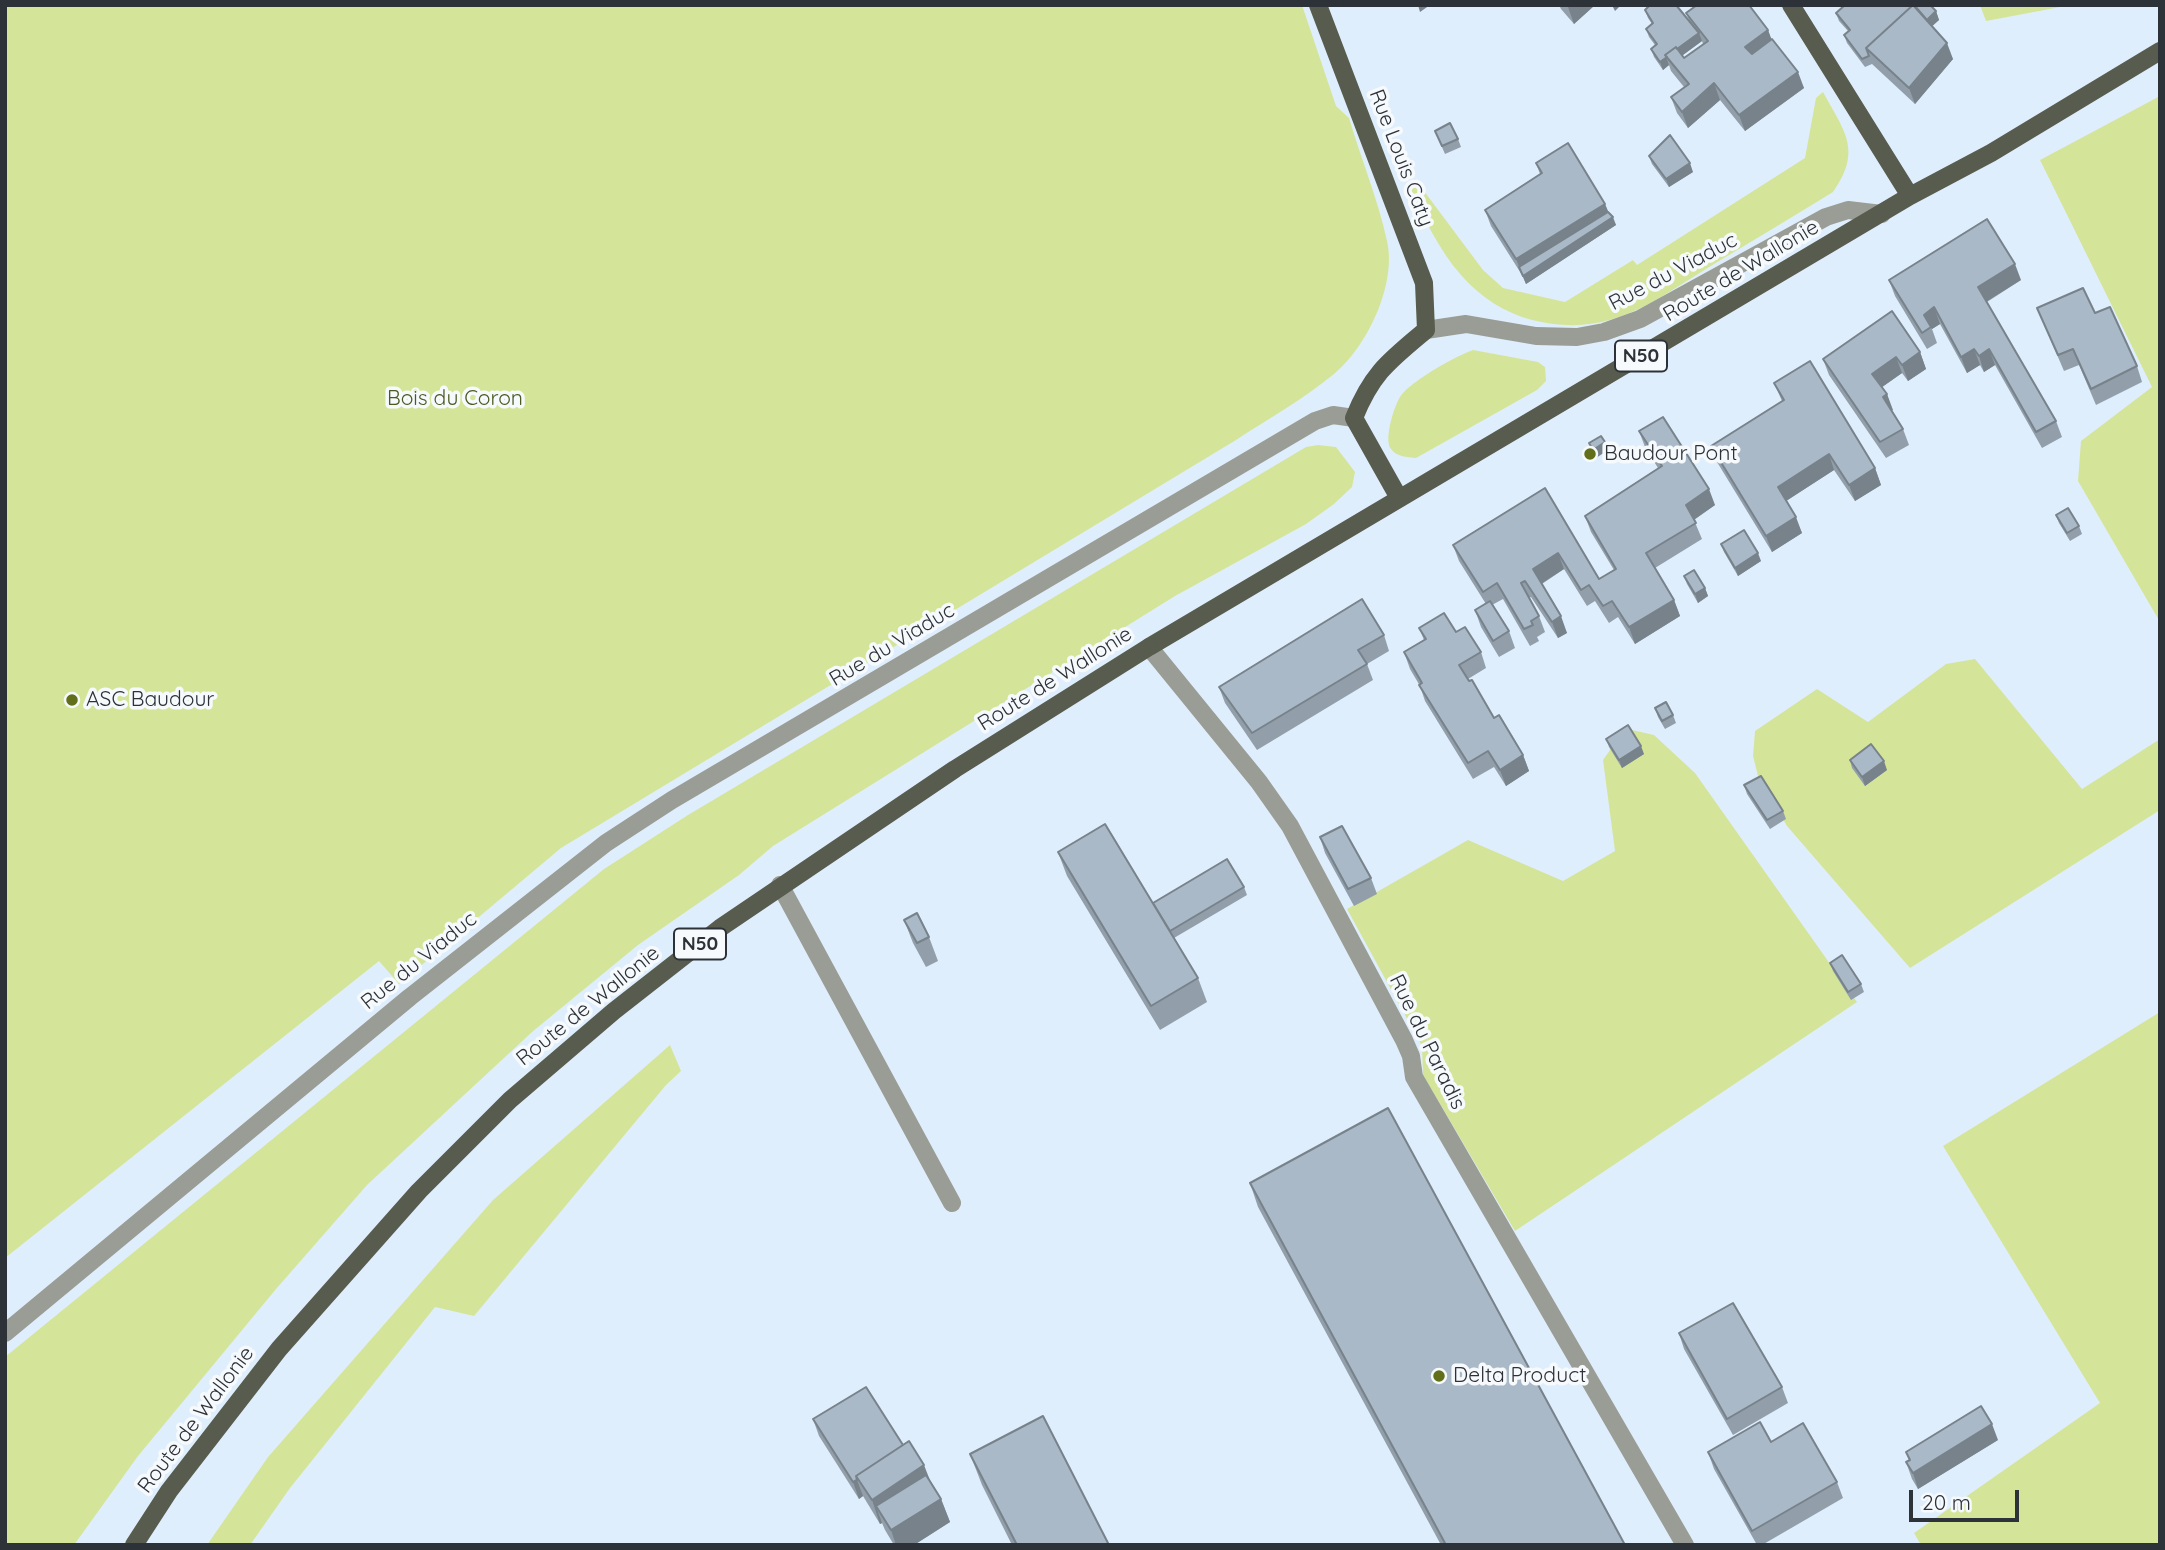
<!DOCTYPE html>
<style>
body{margin:0}
#map{position:relative;width:2165px;height:1550px;overflow:hidden;background:#dfeefd;font-family:Quicksand,sans-serif}
canvas{display:block}
.frame{position:absolute;inset:0;border:7px solid #2c3238;pointer-events:none}
.scale{position:absolute;left:1909px;top:1490px;width:110px;height:32px;box-sizing:border-box;border:4px solid #2c3238;border-top:0;padding-left:9px;font-size:21px;line-height:24px;white-space:nowrap;color:#2c3238;-webkit-text-stroke:5px #f7fafd;paint-order:stroke}
</style>
<div id="map">
<canvas width="2165" height="1550"></canvas>
<div class="frame"></div>
<div class="scale">20 m</div>
</div>
<script>
const c = document.querySelector('canvas').getContext('2d');
c.lineJoin = 'round';
function paint(path, color) { c.fillStyle = color; c.fill(path, 'evenodd'); }
function trace(path, color, width, dash) { c.strokeStyle = color; c.lineWidth = width; c.lineCap = dash ? 'butt' : 'round'; c.setLineDash(dash || []); c.stroke(path); }
function drawText(font, color, halo, rows, align = 'center') {
  c.font = font + ' Quicksand,sans-serif'; c.lineWidth = 7; c.setLineDash([]); c.textBaseline = 'middle'; c.strokeStyle = halo; c.fillStyle = color; for (const [text, x, y, turn = 0] of rows) {
    c.save(); c.translate(x, y); c.rotate((+turn || 0) * Math.PI / 180); c.textAlign = isNaN(turn) ? turn : align; if (halo) c.strokeText(text, 0, 0); c.fillText(text, 0, 0); c.restore();
  }
}
paint(new Path2D(`
 M5 5H1302L1336 106 1349 118C1361 159 1378 199 1387 241 1397 284 1367 347 1334 374 1305 398 1268 419 1236 440L561 848 399 984 379 961 5 1258Z
 M1980 5H2071L1986 21Z
 M1823 92C1844 131 1863 150 1833 192 1794 216 1754 240 1714 264 1652 302 1609 339 1532 320 1505 313 1480 297 1461 275 1438 249 1423 215 1407 184L1415 179 1483 270 1503 288 1565 302 1633 260 1637 265 1805 158 1816 98Z
 M2160 96V622L2078 481 2081 441 2152 387 2040 160Z
 M1473 350 1538 362 1545 367 1546 381 1537 390 1416 458C1407 457 1397 457 1391 449 1383 440 1395 401 1403 393 1417 378 1454 357 1473 350Z
 M1318 445 1336 447 1355 472 1352 487 1334 504 1306 524 1175 596 773 846 739 875 638 945 532 1032 367 1185 276 1289 138 1456 74 1545H5V1357L604 869 688 815 1306 447Z
 M1975 659 2082 789 2160 739V810L1910 968 1787 826 1759 780 1753 756 1755 731 1817 689 1868 722 1946 664Z
 M1632 730 1654 735 1695 773 1857 1002 1515 1231 1423 1075 1422 1046 1347 909 1468 840 1563 881 1615 851 1603 760 1615 743Z
 M2160 1012V1545H1921L1914 1533 2100 1403 1943 1146Z
 M670 1045 681 1071 666 1085 474 1316 435 1307 290 1488 250 1545H207L268 1457 493 1200Z`), '#d4e599');
trace(new Path2D(`
 M1426 330 1466 324 1536 336 1577 337 1604 332 1640 319 1826 217 1848 210 1882 214
 M1149 647 1259 782 1290 826 1404 1040 1411 1056 1414 1077 1685 1545
 M780 885 952 1203
 M5 1333 410 997 606 843 672 800 1315 421 1333 415 1354 418`), '#9a9d95', 18);
trace(new Path2D(`
 M1318 5 1424 283 1426 330C1389 361 1372 373 1354 418L1399 498
 M1791 5 1910 196
 M134 1545 169 1491 279 1349 419 1191 510 1100 614 1011 720 928 955 769 1149 647 1910 196 1991 153 2160 51`), '#585c4e', 18);
paint(new Path2D(`
 M1559 5H1595L1574 24 1561 9Z
 M1645 10 1690 22 1686 13 1768 30 1771 39 1804 88 1745 131 1720 100 1688 128 1677 113 1671 97 1684 87 1671 71 1669 65 1663 70 1654 57 1651 49 1655 45 1649 37 1646 29 1652 24 1648 18ZM1702 41 1703 44 1684 58 1683 55Z
 M1936 11 1939 20 1932 26 1953 59 1915 104 1872 64 1865 67 1847 43 1844 35 1848 31 1839 21 1836 13Z
 M1435 131 1458 139 1461 147 1445 154Z
 M1649 156 1693 172 1669 187 1652 164Z
 M1536 163 1605 204 1608 212 1616 225 1526 284 1522 275 1491 226 1485 210 1540 174Z
 M1889 280H2021L1987 302 2056 421 2062 437 2042 448 1995 365 1984 372 1980 365 1967 373 1940 324 1932 329 1937 343 1927 349 1895 296Z
 M2037 308 2095 313 2137 366 2142 382 2096 405 2079 365 2064 371Z
 M1920 352 1926 369 1908 381 1902 373 1882 387 1887 394 1892 411 1903 429 1909 445 1886 458 1829 375 1823 359Z
 M1774 383 1875 468 1881 485 1855 501 1834 470 1786 501 1802 533 1772 552 1717 462 1711 446 1782 401Z
 M1639 431 1715 505 1694 520 1702 539 1655 568 1674 600 1680 616 1635 644 1618 617 1609 623 1595 601 1587 606 1564 569 1542 584 1567 633 1558 638 1531 597 1529 598 1539 616 1545 632 1537 637 1539 641 1530 646 1503 599 1492 605 1509 631 1515 648 1499 657 1481 627 1475 610 1486 604 1459 561 1453 545 1545 488 1599 579 1614 570 1591 532 1585 516 1658 468 1645 447Z
 M2056 515 2079 526 2082 534 2070 541 2059 523Z
 M1721 544 1761 561 1738 576 1724 552Z
 M1684 576 1705 588 1708 596 1698 603 1687 584Z
 M1419 628 1456 632 1481 652 1486 668 1468 679 1494 718 1523 755 1529 771 1506 786 1494 767 1473 779 1425 701 1420 686 1410 669 1404 652 1424 640Z
 M1384 635 1389 651 1367 664 1373 680 1257 750 1225 703 1219 687Z
 M1655 708 1673 715 1676 723 1665 729 1658 717Z
 M1606 739 1644 754 1622 768 1609 747Z
 M1850 760 1887 770 1865 786 1852 768Z
 M1744 785 1783 811 1786 819 1770 829 1747 794Z
 M1320 837 1371 878 1377 894 1354 906 1325 853Z
 M1058 852 1153 903 1244 887 1247 895 1174 938 1198 978 1207 1002 1160 1030 1067 876Z
 M904 920 929 937 938 961 926 967 913 943Z
 M1830 963 1861 984 1864 992 1851 1000 1833 971Z
 M1250 1183 1625 1545H1441L1258 1207Z
 M1679 1333 1782 1387 1788 1403 1733 1435 1684 1349Z
 M813 1419 903 1445 931 1482 941 1499 950 1522 914 1545H894L885 1530 882 1523 880 1524 863 1496 859 1499 819 1436Z
 M1998 1440 1918 1489 1912 1479 1906 1462 1909 1460 1906 1452Z
 M1771 1442 1837 1482 1843 1498 1762 1545H1757L1714 1469 1708 1452Z
 M970 1454 1109 1545H1012L982 1485Z`), '#929fab');
paint(new Path2D(`
 M1418 5H1430L1420 12Z
 M1570 5H1595L1574 24 1568 7Z
 M1612 5H1621L1615 11Z
 M1936 11 1939 20 1928 30 1925 22Z
 M1768 30 1774 46 1751 63 1745 47Z
 M1699 33 1702 41 1672 63 1667 57Z
 M1947 43 1953 59 1915 104 1909 88Z
 M1666 57 1669 65 1663 70 1660 62Z
 M1798 72 1804 88 1745 131 1739 115Z
 M1714 83 1720 100 1688 128 1682 112Z
 M1690 163 1693 172 1669 187 1666 179Z
 M1605 204 1611 218 1613 217 1616 225 1526 284 1516 259Z
 M2015 264 2021 280 1984 303 1978 287Z
 M1934 307 1940 324 1932 329 1924 315Z
 M1974 349 1980 365 1967 373 1961 357Z
 M1989 349 1995 365 1984 372 1979 356Z
 M1920 352 1926 369 1908 381 1902 365Z
 M1896 357 1902 373 1878 390 1872 374Z
 M1887 394 1893 410 1889 413 1883 397Z
 M1605 442 1608 450 1596 458 1593 450Z
 M1829 454 1834 470 1783 503 1778 487Z
 M1875 468 1881 485 1855 501 1849 485Z
 M1709 489 1715 505 1692 521 1686 505Z
 M1796 517 1802 533 1772 552 1766 536Z
 M1558 553 1564 569 1539 585 1533 569Z
 M1758 553 1761 561 1738 576 1735 568Z
 M1705 588 1708 596 1698 603 1695 594Z
 M1674 600 1680 616 1635 644 1629 627Z
 M1561 616 1567 633 1558 638 1552 622Z
 M1641 746 1644 754 1622 768 1619 760Z
 M1523 755 1529 771 1506 786 1500 770Z
 M1884 761 1887 770 1865 786 1862 777Z
 M1992 1424 1998 1440 1918 1489 1913 1473Z
 M924 1465 933 1488 876 1506 882 1523 880 1524 872 1500Z
 M857 1480 863 1496 859 1499 853 1482Z
 M941 1499 950 1522 914 1545H896L891 1530Z`), '#77828b');
const building = new Path2D(`
 M1650 5H1676L1699 33 1677 49 1676 47 1665 55 1667 57 1660 62 1651 49 1657 44 1646 29 1653 23 1645 10Z
 M1697 5H1749L1768 30 1745 47 1752 54 1772 39 1798 72 1739 115 1714 83 1682 112 1671 97 1689 84 1665 55 1676 47 1684 58 1708 41 1686 13Z
 M1845 5H1913L1866 48 1869 56 1862 59 1844 35 1850 30 1836 13Z
 M1913 5 1947 43 1909 88 1866 48Z
 M1914 5H1930L1936 11 1927 20Z
 M1450 123 1458 139 1442 146 1435 131Z
 M1670 135 1690 163 1666 179 1649 156Z
 M1568 143 1605 204 1516 259 1485 210 1542 173 1536 163Z
 M1608 212 1613 217 1523 276 1519 267Z
 M1987 219 2015 264 1978 287 2056 421 2036 432 1989 349 1979 356 1974 349 1961 357 1934 307 1924 315 1931 327 1922 333 1889 280Z
 M2083 288 2095 313 2110 307 2137 366 2091 389 2073 349 2058 355 2037 308Z
 M1892 311 1920 352 1902 365 1896 357 1872 374 1887 394 1883 397 1903 429 1880 442 1823 359Z
 M1810 361 1875 468 1849 485 1829 454 1778 487 1796 517 1766 536 1711 446 1784 400 1774 383Z
 M1663 417 1709 489 1686 505 1696 523 1646 553 1674 600 1629 627 1612 601 1603 606 1589 585 1581 590 1558 553 1533 569 1561 616 1552 622 1525 581 1521 583 1539 616 1531 621 1533 625 1524 629 1497 583 1483 592 1453 545 1545 488 1599 579 1616 569 1585 516 1662 466 1639 431Z
 M1601 436 1605 442 1593 450 1589 443Z
 M2068 508 2079 526 2067 533 2056 515Z
 M1744 530 1758 553 1735 568 1721 544Z
 M1694 570 1705 588 1695 594 1684 576Z
 M1362 599 1384 635 1358 650 1367 664 1252 733 1219 687Z
 M1490 601 1509 631 1493 641 1475 610Z
 M1444 613 1456 632 1465 627 1481 652 1459 665 1469 681 1472 680 1494 718 1499 715 1523 755 1500 770 1488 751 1468 763 1419 685 1422 683 1404 652 1426 639 1419 628Z
 M1666 702 1673 715 1662 721 1655 708Z
 M1628 725 1641 746 1619 760 1606 739Z
 M1871 744 1884 761 1862 777 1850 760Z
 M1761 776 1783 811 1767 820 1744 785Z
 M1105 824 1198 978 1151 1006 1058 852Z
 M1342 826 1371 878 1348 889 1320 837Z
 M1227 859 1244 887 1170 931 1153 903Z
 M917 913 929 937 917 943 904 920Z
 M1842 955 1861 984 1848 992 1830 963Z
 M1388 1108 1625 1545H1446L1250 1183Z
 M1733 1303 1782 1387 1727 1419 1679 1333Z
 M866 1387 903 1445 856 1476 857 1480 853 1482 813 1419Z
 M1981 1406 1992 1424 1913 1473 1906 1462 1910 1460 1906 1452Z
 M1043 1416 1109 1545H1017L970 1454Z
 M1760 1422 1771 1442 1803 1423 1837 1482 1752 1531 1708 1452Z
 M909 1441 924 1465 872 1500 856 1476Z
 M926 1475 941 1499 891 1530 876 1506Z`);
paint(building, '#aab9c7');
trace(building, '#77828b', 2);
for (const [x, y, r, color] of [
 [1590,454,7,"#616f1b"],
 [72,700,7,"#616f1b"],
 [1439,1376,7,"#616f1b"]
]) { const dot = new Path2D(); dot.arc(x, y, r, 0, 2 * Math.PI); c.fillStyle = color; c.fill(dot); trace(dot, '#f7fafd', 2.5); }
for (const [x, y, w] of [
 [1641,356,52],
 [700,944,52]
]) { const box = new Path2D(); box.roundRect(x - w / 2, y - 15.5, w, 31, 5); c.fillStyle = '#f7fafd'; c.fill(box); trace(box, '#2c3238', 2); }
drawText('bold 19px', '#2c3238', null, [
 ["N50",1641,356],
 ["N50",700,944]
]);
drawText('21px', '#2c3238', '#f7fafd', [
 ["Rue Louis Caty",1401,158,69],
 ["Route de Wallonie",1741,271,-31],
 ["Rue du Viaduc",1673,272,-28],
 ["Rue du Viaduc",892,645,-31],
 ["Route de Wallonie",1055,679,-32],
 ["Rue du Viaduc",419,961,-39],
 ["Route de Wallonie",588,1006,-39],
 ["Rue du Paradis",1427,1042,64],
 ["Route de Wallonie",196,1420,-53]
]);
drawText('21px', '#4e5921', '#f7fafd', [
 ["Bois du Coron",455,399]
]);
drawText('21px', '#2c3238', '#f7fafd', [
 ["Baudour Pont",1604,454],
 ["ASC Baudour",86,700],
 ["Delta Product",1453,1376]
], 'left');
</script>
